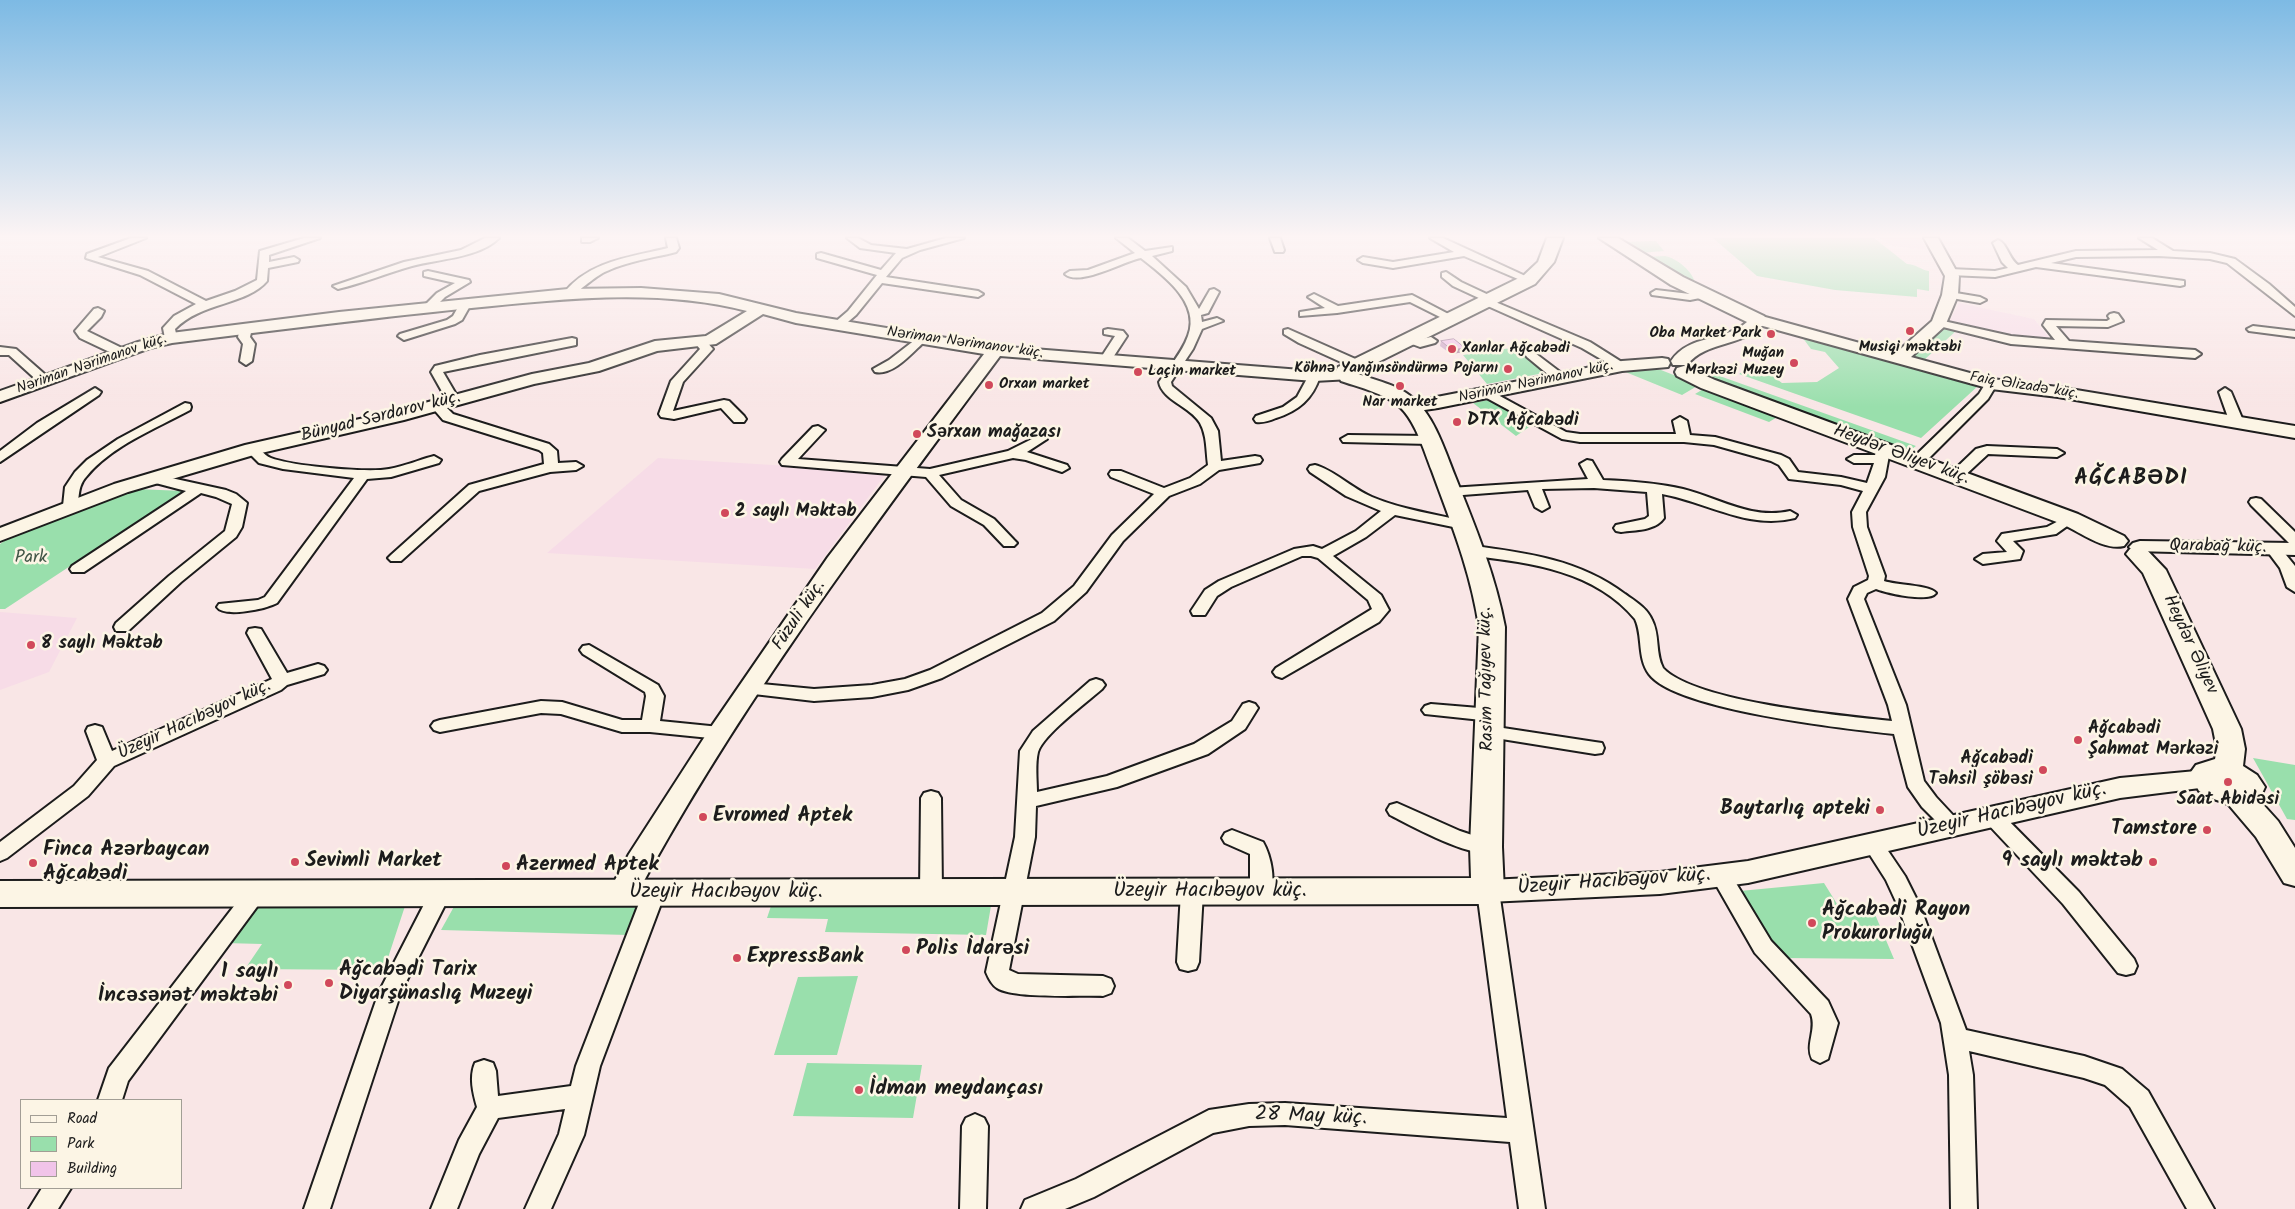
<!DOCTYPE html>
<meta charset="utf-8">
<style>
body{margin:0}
#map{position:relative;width:2295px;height:1209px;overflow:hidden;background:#f9e6e6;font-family:Kalam,sans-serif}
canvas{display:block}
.legend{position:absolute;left:20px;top:1099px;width:162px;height:90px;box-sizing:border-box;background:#fcf5e5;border:1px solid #a29e95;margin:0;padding:6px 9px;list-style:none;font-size:15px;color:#1c1c1c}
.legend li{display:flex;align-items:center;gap:10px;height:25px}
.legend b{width:25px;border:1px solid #a29e95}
</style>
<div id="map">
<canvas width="2295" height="1209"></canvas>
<ul class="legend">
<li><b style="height:6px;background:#fcf5e5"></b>Road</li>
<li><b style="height:14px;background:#99dfac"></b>Park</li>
<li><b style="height:14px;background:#f1c4e9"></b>Building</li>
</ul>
</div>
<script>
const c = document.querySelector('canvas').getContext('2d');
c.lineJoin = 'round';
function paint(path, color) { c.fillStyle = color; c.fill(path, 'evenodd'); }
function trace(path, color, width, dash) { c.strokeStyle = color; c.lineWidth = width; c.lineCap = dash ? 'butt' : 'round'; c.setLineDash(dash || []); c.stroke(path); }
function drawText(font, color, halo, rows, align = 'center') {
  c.font = font + ' Kalam,sans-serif'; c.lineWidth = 5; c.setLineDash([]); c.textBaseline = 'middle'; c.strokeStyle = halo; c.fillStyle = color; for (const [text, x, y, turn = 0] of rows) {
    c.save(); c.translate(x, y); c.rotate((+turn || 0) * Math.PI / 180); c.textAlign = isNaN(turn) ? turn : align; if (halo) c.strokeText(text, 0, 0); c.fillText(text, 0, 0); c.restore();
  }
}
paint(new Path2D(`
 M1880 238H1921L1927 250 1892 246Z
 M1959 303 2034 319 2051 340 1997 335 1949 323Z
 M658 458 887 472 815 569 547 553Z
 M0 612 77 618 49 672 0 690Z`), '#f7dce7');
paint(new Path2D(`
 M1713 238H1874L1907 264C1916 264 1921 270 1929 271V291L1917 289V297L1835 290 1757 276Z
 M1656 241 1664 251 1640 253 1620 242Z
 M1665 256C1676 258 1691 270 1694 280L1687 282 1644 257Z
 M1944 328 1956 331 1924 360 1913 356Z
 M1799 333 1978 386 1921 438 1739 374 1749 367 1765 370 1782 383 1817 382 1839 368 1825 352 1811 349Z
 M1518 347 1549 372 1487 384 1463 355Z
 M1636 369 1661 370 1699 385 1682 395 1623 371Z
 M1714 374 1916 446 1906 453 1703 380Z
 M1705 388 1779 416 1769 422 1695 394Z
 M1488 400 1532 425 1516 436 1473 403Z
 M136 489 184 491 5 609H0V544L14 534Z
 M2253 758 2295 765V820L2287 819Z
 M1824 883 1842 912H1874L1894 959 1782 958 1740 891Z
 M773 900H992L986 935 825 932 828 919 767 918Z
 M641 902 628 935 441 930 456 903Z
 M406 903 384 970 245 969 262 944 224 943 252 906Z
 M858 976 837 1055H774L798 977Z
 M807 1063 922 1065 913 1118 793 1116Z`), '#99dfac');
const street = new Path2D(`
 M131 238H146L98 257 148 271 206 301 235 291 257 280 260 251 304 238H320L269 255V262L294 257 299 260 298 262 268 268 267 281C247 305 201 302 175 329L177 338 171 342 165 338 163 328 174 316 196 304 140 275 86 258 87 254Z
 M485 238H499C479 258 438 259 412 266 387 273 363 283 338 289L333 286 404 262 461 250Z
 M582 238H598L590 242H582Z
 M666 238H676L679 248 676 252C653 258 628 261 607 271 594 276 575 296 568 297L563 294C588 261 631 257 668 248Z
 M847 238H858L871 245 907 249 946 238H964L920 250 902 258 886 277 978 291 983 294 978 297 882 283 856 315 842 327H834V323L848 311 877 275 817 258V254L821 253 881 270 896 253 860 248Z
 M1116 238H1128L1145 251 1172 247V251L1152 256 1186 287 1199 309 1210 290 1214 289 1219 292 1208 313 1201 315 1202 322 1217 318 1223 321 1202 329 1193 349 1171 382 1172 386 1211 418 1218 431 1221 461 1255 456 1260 457 1262 460 1260 463 1219 470 1200 484 1169 496 1123 541 1086 592 1054 621 942 678 908 690 872 697 814 701 745 693 742 689 745 685 751 683 814 689 872 685 905 679 930 670 1042 613 1074 586 1112 535 1154 494 1111 477 1109 474 1111 471H1121L1164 488 1190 478 1208 465C1206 451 1207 435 1200 423 1191 407 1162 400 1159 382 1169 367 1182 353 1188 336 1201 303 1164 276 1141 258 1124 261 1079 287 1065 274L1070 271 1088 270 1135 253Z
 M1270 238H1280L1284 250 1283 252H1275Z
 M1430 238H1443L1534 280 1529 283 1525 282 1464 256 1393 268 1363 263 1358 260 1363 257 1393 262 1454 252Z
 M2139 238H2152L2173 251 2210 253 2235 259 2269 284 2295 307V316L2227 263 2210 259 2159 256 2076 257 2051 263 2184 281V285L2180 286 2036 267 1995 277 1950 275 1945 272 1950 269 1995 271 2008 268 2002 262 1993 243 1998 240C2007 243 2009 259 2018 265L2076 251 2158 250Z
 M428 271 469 280 470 282 445 297 432 310H424V306L437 293 455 283 424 276V272Z
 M1446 272 1461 282 1493 297V301L1590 342 1628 366 1622 370 1618 369 1582 348 1481 303V299L1453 286 1442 277V273Z
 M1656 290 1690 294 1706 291 1711 294 1710 296 1690 300 1652 295 1651 293Z
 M1950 292 1980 297 1986 300 1980 303 1946 297V293Z
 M1314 294 1338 306 1412 295 1456 318 1454 320H1446L1410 302 1337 313 1300 316V312L1325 308 1308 297Z
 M465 301 471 304 462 320 455 324 404 340 398 336 400 334 447 320 453 316 461 302Z
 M98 308 104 311 101 317 87 331 126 350 128 353 126 356H118L80 338 75 331 94 309Z
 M2114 313 2118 314 2123 321 2108 327 2056 326 2069 341 2195 350 2201 354 2195 358 2011 344 1935 325 1933 323 1939 320 2011 336 2055 340 2043 325 2046 320 2107 321 2110 319 2108 316 2110 314Z
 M246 325 252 328 250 337 255 344 252 361 246 365 240 361 243 344 238 337 240 328Z
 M2253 326 2295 331V337L2249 331 2247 329Z
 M1108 329 1123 331 1127 336 1110 362 1106 363 1100 359 1115 336 1104 334V330Z
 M1288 329 1360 361 1362 364 1356 368 1352 367 1299 343 1284 334V330Z
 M1408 335 1421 339 1431 337 1437 341 1435 343 1420 347 1404 341V337Z
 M920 336 924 338V342C912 353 893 376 875 372L873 369 889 360Z
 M572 338 576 339V345L443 372 460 401 454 405 449 404 431 372 435 366 480 355Z
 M701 339 705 340 713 349 683 382 673 411 724 400 729 401 744 416 746 419 744 422H734L721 408 674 419 661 417 659 414 671 381 700 349 695 343Z
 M0 347 16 349 49 378 51 381 49 384H41L9 355H0Z
 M1531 350 1564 375 1566 378 1564 381H1556L1527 357 1525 354 1527 351Z
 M1314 372 1320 376C1313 399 1298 411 1276 418 1269 421 1263 423 1256 422L1254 419 1256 416 1283 407 1297 397 1310 373Z
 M1991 380 1997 384 1988 399 1922 465H1912L1910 462 1912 459 1979 394 1987 381Z
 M95 388 101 392 99 395 0 462V451L37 423Z
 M2225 388 2231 392 2244 423 2242 426 2237 427 2230 423 2219 392Z
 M1487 389 1566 432 1580 434H1676L1673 421 1680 417 1687 421 1690 435 1715 437 1781 455 1789 459 1798 472 1841 477 1867 483 1874 463H1854L1847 459 1854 455H1875L1878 447H1888L1890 450 1885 477 1866 512 1867 527 1885 576 1884 581C1895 585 1930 585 1936 593 1929 603 1887 593 1876 589L1867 593 1864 599 1906 705 1924 781 1936 797 1963 826 1960 831 1953 833 1946 831 1922 807 1908 787 1894 734C1847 729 1675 710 1649 674 1637 658 1643 636 1635 619 1595 571 1532 563 1474 556L1466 551 1474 546C1528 553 1580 560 1625 594 1635 601 1647 608 1652 620 1660 635 1655 653 1663 668 1695 702 1843 716 1892 721L1888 705 1848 599 1854 587 1868 580 1869 576 1853 527 1852 512 1863 491 1841 485 1789 479 1779 465 1771 461 1714 445 1684 442H1580L1562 439 1483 396 1481 393Z
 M437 402 442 403 453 414 549 444 557 451 558 463 576 462 583 466 576 470 550 472 479 491 401 561H391L388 558 391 555 469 485 544 464 543 453 539 450 443 420 431 406Z
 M185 403 190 404 191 407 190 410C155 429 111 446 86 477 76 488 81 500 75 509H65L63 506 65 487 75 472 87 460 118 439Z
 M818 426 825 430 798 459 930 469 1008 451 1040 435 1047 439 1027 452 1067 465 1069 468 1062 472 1026 460 1013 458 939 475 961 500 994 519 1014 540 1017 543 1014 546H1004L984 525 951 506 926 477 782 465 780 462 782 459 813 427Z
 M1348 435 1430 436 1437 440 1430 444 1343 442 1341 439Z
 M252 445C260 447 263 455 271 458 292 466 367 473 389 469 405 466 419 460 434 456L441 460 439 463 391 477 367 479 277 603C266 609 224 618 217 607L219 604 258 600 265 597 354 478 283 469 259 463 245 449Z
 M1987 446 2057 449 2064 453 2057 457 1988 454 1961 479H1951L1949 476 1951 473 1976 449Z
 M1587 460 1592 461 1603 480C1629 481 1657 483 1683 489 1719 498 1752 520 1790 511L1797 515 1795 518C1748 530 1707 502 1662 494L1664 518C1655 531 1635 530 1621 532L1616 531 1614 528 1616 525 1645 519 1649 516 1647 492 1594 488 1542 489 1549 507 1542 511 1535 507 1528 490 1450 496 1443 492 1450 488 1588 479 1580 464Z
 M1315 465C1332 469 1353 489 1372 497 1403 510 1435 514 1468 522L1470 525 1463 529 1395 515 1366 537 1333 556 1381 595 1389 610 1379 622 1282 678 1276 676 1273 672 1276 668 1372 609 1368 600 1318 558 1311 556H1302L1231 587 1217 596 1205 615H1193L1191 611 1205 590 1219 581 1294 549 1313 546 1322 549 1356 531 1381 511 1346 496 1310 472 1308 469 1310 466Z
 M153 474 226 490 236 494 247 503 242 527 236 537 181 582 128 631H116L114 627 116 623 169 576 225 531 232 504 216 497 201 493 84 572H72L70 569 72 566 186 491 148 481 146 478 148 475Z
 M2256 498 2261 499 2295 532V546L2290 544 2251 505 2249 502 2251 499Z
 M2070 515 2077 519 2056 534 2013 541 2023 551 2020 559 1983 564 1975 559 1983 554 2007 552 1997 541 2002 534 2047 527Z
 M2273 543 2278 545 2295 566V592L2287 587 2280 568 2265 548Z
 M255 628 261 629 287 673 318 664 324 666 327 670 324 674 287 685 281 690 114 766 88 796 7 858 0 861V842L74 786 97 760 86 731 88 727 95 725 102 727 112 751 272 679 247 633 249 629Z
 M589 645 658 685 664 696 660 721 720 727 727 729 729 733 727 737 720 739 650 732H622L561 714 541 713 440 732 434 730 431 726 434 722 440 720 541 701 562 702 622 720H642L646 696 645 692 583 654 580 650 583 646Z
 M1096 679 1102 681 1105 685 1102 689C1087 702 1043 735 1038 752 1035 764 1037 780 1037 792L1107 776 1194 744 1232 721 1243 704 1249 702 1255 704 1258 708 1245 729 1208 754 1117 787 1036 806 1035 837 1009 970 1018 974 1103 976 1111 979 1114 986 1111 993 1103 996C1080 995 1014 999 997 988 992 985 988 977 986 972L1015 837 1020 751 1033 731 1090 681Z
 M1431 704 1491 709 1497 711 1500 715 1497 719 1491 721 1425 714 1422 710 1425 706Z
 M1490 726 1595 742 1602 743 1604 748 1602 753 1595 754 1483 736 1481 732 1483 728Z
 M931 791 938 793 941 798 942 892 938 898 931 900 924 898 920 892 921 798 924 793Z
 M1397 803 1460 831 1493 842 1496 847 1493 852C1471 859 1412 826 1390 815L1387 810 1390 805Z
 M1992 809 1999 811 2079 892 2134 959 2137 966 2134 973 2126 975 2118 973 2063 904 1985 821 1982 816 1985 811Z
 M1232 830 1263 842C1271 856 1277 883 1268 898L1261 900 1254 898 1250 892V854L1225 843 1222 838 1225 833Z
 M1873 836 1880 839 1905 876 1920 906 1966 1030 2084 1056 2122 1069 2148 1091 2214 1209H2187L2130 1107 2105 1085 2084 1078 1969 1051 1973 1075 1977 1209H1951L1949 1075 1941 1023 1898 906 1886 880 1863 844 1866 839Z
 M1721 868 1728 870 1771 941 1828 1001 1838 1023 1828 1059 1820 1063 1812 1059C1805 1044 1817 1030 1811 1014L1755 953 1711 876 1714 870Z
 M1488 883 1495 885 1499 891 1545 1209H1519L1510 1142 1285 1125 1249 1126 1213 1133 1094 1197 1065 1209H1021L1025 1200 1076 1179 1209 1110 1249 1104 1285 1103 1507 1118 1477 891 1481 885Z
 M1192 884 1199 886 1203 892 1199 962 1196 969 1188 971 1180 969 1177 962 1181 892 1185 886Z
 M440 885 447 887 451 893 401 992 330 1209H304L379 992 433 887Z
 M654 885 661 887 665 893 600 1066 584 1135 551 1209H525L559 1134 565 1109 498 1118 479 1154 457 1209H431L459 1140 477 1107C473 1093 469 1077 475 1063L484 1060 493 1063 496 1071 498 1096 571 1086 576 1066 643 893 647 887Z
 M255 886 262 888 266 894 262 900 128 1081 122 1100H98L109 1068 248 888Z
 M975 1114 984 1118 988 1126 986 1209H960L962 1126 966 1118Z
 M42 1188H71L58 1209H29Z`);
const secondary = new Path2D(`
 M1924 238H1938L1959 276 1958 295 1945 326 1911 357 1992 379 2058 387 2295 426V438L2058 397 1991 389 1752 323 1750 320 1758 315 1896 353 1932 321 1942 295 1945 276Z
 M641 288 719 294 796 313 995 346 1314 371H1351L1354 375 1351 379 1314 381 1000 356C869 532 736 708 633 901L623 904 613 901 608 893 629 854 711 727 828 557 984 354 796 323 763 314 716 344 657 351 599 371 534 384 404 420 257 454 128 492 0 541V528L114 484 245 445 395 411 532 374 589 363 655 341 706 336 747 311C654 287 556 300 461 309 364 319 268 331 172 343L150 348 0 402V391L138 342 171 333 339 312 568 289Z
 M1662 358 1668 359 1670 363 1668 367 1622 371 1438 408 1411 412 1405 411 1402 407 1405 403 1411 402 1622 361Z
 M2140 541 2295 543V555L2133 551 2129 547 2133 543Z
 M2207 770 2216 772 2220 779 2216 786 2120 798 1748 883 1660 894 1488 902 1478 899 1473 891 1478 883 1488 880 1660 872 1748 861 2120 778Z`);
const primary = new Path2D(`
 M1547 238H1563L1554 262 1535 284 1356 373C1375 381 1398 384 1414 399 1435 418 1445 451 1455 476 1475 526 1495 574 1505 627L1502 847 1504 891 1499 900 1488 904 0 907V881L1471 878 1470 847 1479 627C1471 572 1451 523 1432 471 1424 451 1416 422 1400 407 1384 393 1361 388 1341 381L1336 371 1338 367 1523 276 1538 262Z
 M1599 238H1618L1683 277 1764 316 1767 320C1747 348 1707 339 1687 365H1673L1671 361C1689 334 1724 342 1747 322L1671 285Z
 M1684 366 1715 380 2078 514 2124 536 2128 541 2124 546C2104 551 2080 532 2062 524L1701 388 1677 376 1675 372 1677 368Z
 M2138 547 2146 549 2166 570 2241 729 2245 749 2243 766 2257 775 2265 787 2259 800 2278 821 2295 848V886L2284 883 2256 837 2228 804 2211 798 2199 791 2192 778 2191 772 2196 765 2215 759 2217 749 2213 729 2143 573 2126 554 2130 549Z`);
trace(street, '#1c1c1c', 4);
trace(secondary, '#1c1c1c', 4);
trace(primary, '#1c1c1c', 4);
paint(street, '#fcf5e5');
paint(secondary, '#fcf5e5');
paint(primary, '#fcf5e5');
paint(new Path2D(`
 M1441 341 1465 348V352L1451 354 1440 346Z`), '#cfa9c8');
paint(new Path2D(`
 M1465 348V352L1451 354 1452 350Z`), '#a989a3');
const building = new Path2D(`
 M1454 339 1465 348 1452 350 1441 341Z`);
paint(building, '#f1c4e9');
trace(building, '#a989a3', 1);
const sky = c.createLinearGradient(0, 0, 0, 407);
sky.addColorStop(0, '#7dbae4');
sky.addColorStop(0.58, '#fcf4f4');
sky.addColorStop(1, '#fcf4f400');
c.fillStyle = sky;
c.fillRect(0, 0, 2295, 407);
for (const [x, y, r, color] of [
 [1910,331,5,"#d1495b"],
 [1771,334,5,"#d1495b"],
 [1452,349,5,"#d1495b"],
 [1794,363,5,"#d1495b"],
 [1508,369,5,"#d1495b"],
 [1138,372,5,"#d1495b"],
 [989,385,5,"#d1495b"],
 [1400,386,5,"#d1495b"],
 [1457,422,5,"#d1495b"],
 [917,434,5,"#d1495b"],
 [725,513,5,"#d1495b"],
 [31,645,5,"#d1495b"],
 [2078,740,5,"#d1495b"],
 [2043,770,5,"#d1495b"],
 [2228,782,5,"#d1495b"],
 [1880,810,5,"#d1495b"],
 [703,817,5,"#d1495b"],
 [2207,830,5,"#d1495b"],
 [295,862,5,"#d1495b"],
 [2153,862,5,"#d1495b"],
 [33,863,5,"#d1495b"],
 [506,866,5,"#d1495b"],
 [1812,923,5,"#d1495b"],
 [906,950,5,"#d1495b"],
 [737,958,5,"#d1495b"],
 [329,983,5,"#d1495b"],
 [288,985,5,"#d1495b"],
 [859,1090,5,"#d1495b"]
]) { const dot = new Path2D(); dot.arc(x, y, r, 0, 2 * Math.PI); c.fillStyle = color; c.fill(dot); trace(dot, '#fcf5e5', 2); }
drawText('bold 15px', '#1c1c1c', '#fcf5e5', [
 ["Oba Market Park",1761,334],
 ["Musiqi məktəbi",1910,348,"center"],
 ["Xanlar Ağcabədi",1462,349,"left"],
 ["Muğan",1784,354],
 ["Mərkəzi Muzey",1784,371],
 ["Köhnə Yanğınsöndürmə Pojarnı",1498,369],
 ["Laçin market",1148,372,"left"],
 ["Orxan market",999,385,"left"],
 ["Nar market",1400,403,"center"]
], 'right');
drawText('15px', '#1c1c1c', '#fcf5e5', [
 ["Nəriman Nərimanov küç.",965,344,8],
 ["Nəriman Nərimanov küç.",92,365,-19],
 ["Nəriman Nərimanov küç.",1536,383,-12],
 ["Faiq Əlizadə küç.",2024,387,9]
]);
drawText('18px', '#1c1c1c', '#fcf5e5', [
 ["Bünyad Sərdarov küç.",381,418,-14],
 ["Heydər Əliyev küç.",1901,456,20],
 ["Qarabağ küç.",2218,548,1],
 ["Füzuli küç.",800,616,-56],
 ["Heydər Əliyev",2189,645,65],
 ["Rasim Tağıyev küç.",1488,679,-91],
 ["Üzeyir Hacıbəyov küç.",195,721,-25]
]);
drawText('bold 18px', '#1c1c1c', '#fcf5e5', [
 ["DTX Ağcabədi",1467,422],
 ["Sərxan mağazası",927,434],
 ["2 saylı Məktəb",735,513],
 ["8 saylı Məktəb",41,645],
 ["Ağcabədi",2088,730],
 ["Şahmat Mərkəzi",2088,751],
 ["Ağcabədi",2033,760,"right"],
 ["Təhsil şöbəsi",2033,781,"right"],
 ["Saat Abidəsi",2228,801,"center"]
], 'left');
drawText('18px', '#425647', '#fcf5e5', [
 ["Park",31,559]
]);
drawText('bold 21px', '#1c1c1c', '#fcf5e5', [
 ["Baytarlıq apteki",1870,810,"right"],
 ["Evromed Aptek",713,817],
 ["Tamstore",2197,830,"right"],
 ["Finca Azərbaycan",43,851],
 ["Ağcabədi",43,875],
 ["Sevimli Market",305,862],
 ["9 saylı məktəb",2143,862,"right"],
 ["Azermed Aptek",516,866],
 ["Ağcabədi Rayon",1822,911],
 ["Prokurorluğu",1822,935],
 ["Polis İdarəsi",916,950],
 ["ExpressBank",747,958],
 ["Ağcabədi Tarix",339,971],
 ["Diyarşünaslıq Muzeyi",339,995],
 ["1 saylı",278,973,"right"],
 ["İncəsənət məktəbi",278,997,"right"],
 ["İdman meydançası",869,1090]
], 'left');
drawText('21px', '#1c1c1c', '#fcf5e5', [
 ["Üzeyir Hacıbəyov küç.",2012,812,-13],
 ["Üzeyir Hacıbəyov küç.",1614,883,-4],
 ["Üzeyir Hacıbəyov küç.",1210,892],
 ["Üzeyir Hacıbəyov küç.",726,893],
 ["28 May küç.",1311,1118,2]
]);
c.letterSpacing = '1px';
drawText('bold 22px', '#1c1c1c', '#fcf5e5', [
 ["AĞCABƏDI",2131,480]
]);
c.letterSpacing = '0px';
</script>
